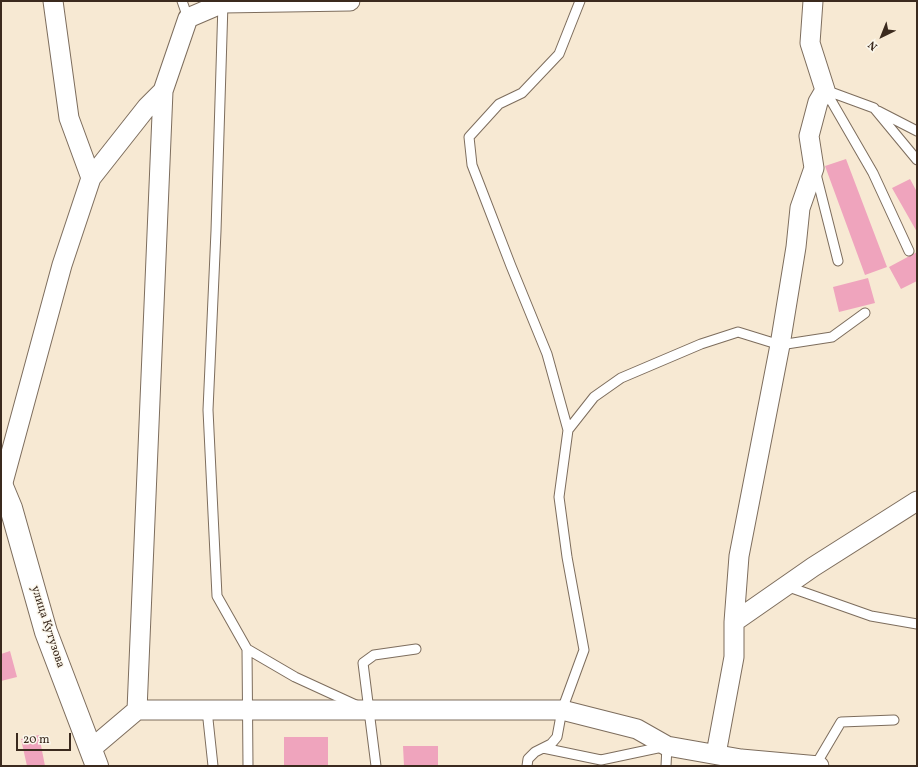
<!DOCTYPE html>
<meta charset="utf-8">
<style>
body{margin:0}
#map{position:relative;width:918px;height:767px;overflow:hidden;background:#f7e9d3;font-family:Vollkorn,serif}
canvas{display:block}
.frame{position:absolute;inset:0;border:2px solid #3b2a1e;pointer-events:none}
.north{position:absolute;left:862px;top:16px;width:40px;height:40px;-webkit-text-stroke:3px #fbf7ec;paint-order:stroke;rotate:223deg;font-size:11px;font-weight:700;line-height:16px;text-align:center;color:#3b2a1e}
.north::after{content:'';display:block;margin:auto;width:14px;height:18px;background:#3b2a1e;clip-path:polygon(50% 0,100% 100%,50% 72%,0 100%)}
.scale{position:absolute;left:16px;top:733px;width:55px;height:18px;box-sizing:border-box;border:2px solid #3b2a1e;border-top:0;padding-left:5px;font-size:12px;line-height:14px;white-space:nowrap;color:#3b2a1e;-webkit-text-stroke:3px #fbf7ec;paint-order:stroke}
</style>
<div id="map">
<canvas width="918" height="767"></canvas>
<div class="frame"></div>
<div class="north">N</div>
<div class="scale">20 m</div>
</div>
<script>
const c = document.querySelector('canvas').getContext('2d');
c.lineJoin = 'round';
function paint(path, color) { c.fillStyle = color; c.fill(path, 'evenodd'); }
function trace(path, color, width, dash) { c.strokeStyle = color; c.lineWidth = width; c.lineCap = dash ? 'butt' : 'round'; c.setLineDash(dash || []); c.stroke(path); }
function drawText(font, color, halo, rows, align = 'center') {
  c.font = font + ' Vollkorn,serif'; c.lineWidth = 3; c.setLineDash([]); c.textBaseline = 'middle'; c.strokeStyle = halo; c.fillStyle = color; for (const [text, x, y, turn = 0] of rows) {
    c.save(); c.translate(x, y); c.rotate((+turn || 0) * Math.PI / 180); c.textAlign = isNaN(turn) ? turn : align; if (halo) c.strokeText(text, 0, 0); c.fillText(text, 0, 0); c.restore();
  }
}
paint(new Path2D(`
 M846 159 887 267 865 275 825 166Z
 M910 179 917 192V232L892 188Z
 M917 252V281L901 289 889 267Z
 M868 278 875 303 839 312 833 287Z
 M10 651 17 677 1 681V654Z
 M39 735 45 766H27L21 739Z
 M284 737H328V766H284Z
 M403 746H438V766H404Z`), '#efa4bd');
const lane = new Path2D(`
 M182 1 188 18
 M223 3 216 231 208 410 217 596 247 649 295 677 356 705
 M825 90 873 173 909 251
 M825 90 874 108 917 160
 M878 111 917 131
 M816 174 838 261
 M568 430 547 354 511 266 472 165 469 137 499 104 522 93 559 54 580 1
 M786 586 871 616 917 624
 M247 649 248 766
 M207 710 213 766
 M543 748 601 760 667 746 666 766
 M376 766 363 663 374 655 416 649
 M527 766 528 759 535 752 551 744 557 737 562 710 584 650 567 557 559 497 568 430 594 397 621 378 701 344 738 332 780 345 832 337 865 313
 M815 766 841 722 894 720`);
const street = new Path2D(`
 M91 178 147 107 163 91
 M2 486 62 265 91 178 69 118 53 1
 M734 622 813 567 917 501
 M137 710H562L637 729 667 746 741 759 819 766
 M91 749 137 710 163 91 188 18 223 3 350 1
 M716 754 734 657V622L739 556 780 345 796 247 800 208 814 168 809 136 818 102 825 90 810 43 813 1`);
const secondary = new Path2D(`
 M1 484 11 508 46 632 97 766`);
trace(lane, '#7d6d5d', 11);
trace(street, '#7d6d5d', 21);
trace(secondary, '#7d6d5d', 24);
trace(lane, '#fff', 9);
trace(street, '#fff', 19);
trace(secondary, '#fff', 22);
drawText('12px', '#3b2a1e', '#fbf7ec', [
 ["улица Кутузова",47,627,72]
]);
</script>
